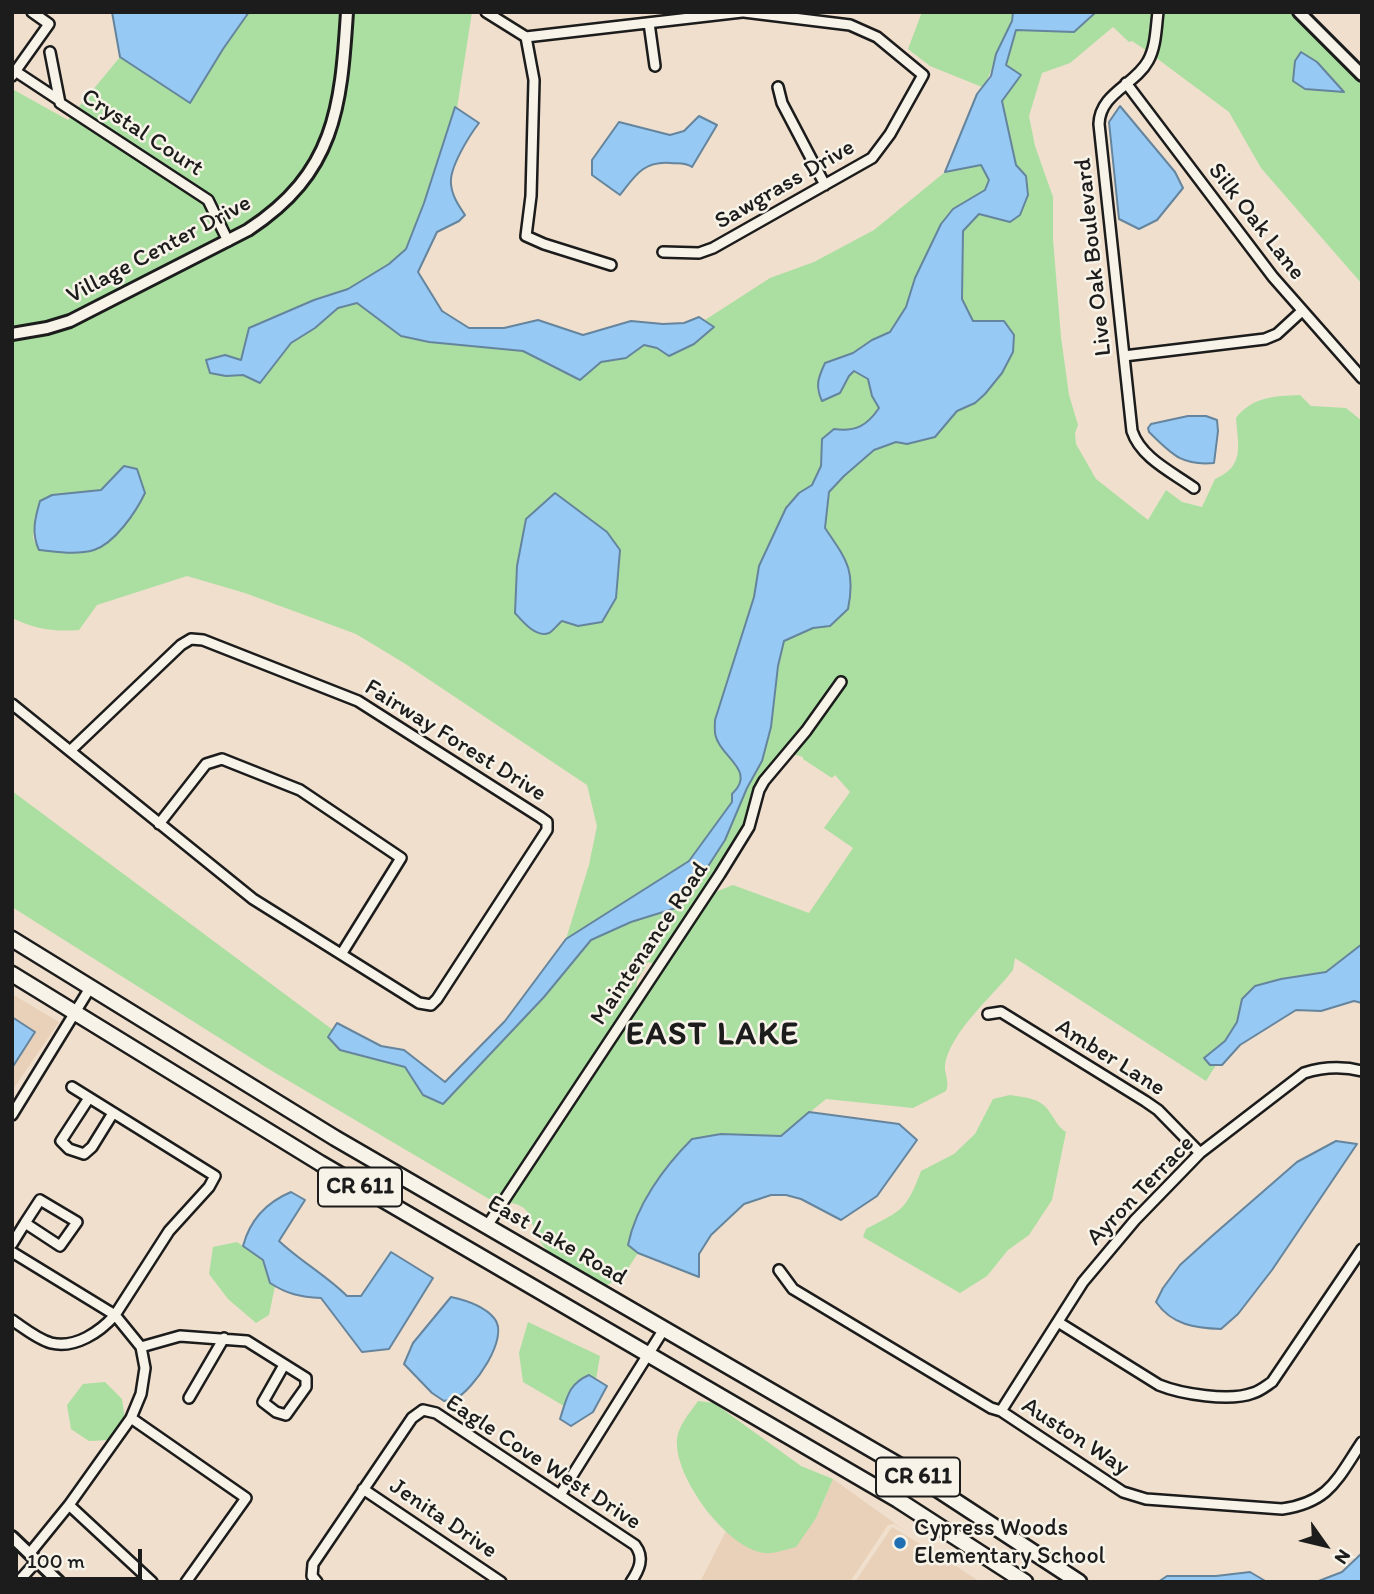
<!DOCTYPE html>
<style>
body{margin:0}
#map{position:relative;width:1374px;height:1594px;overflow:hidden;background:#efdfcc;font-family:Itim,sans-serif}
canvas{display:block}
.frame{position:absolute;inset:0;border:14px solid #1c1c1c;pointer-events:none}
.north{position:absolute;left:1290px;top:1510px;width:70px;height:70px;-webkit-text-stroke:5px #f7f3e8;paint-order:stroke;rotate:124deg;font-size:19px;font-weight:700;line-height:28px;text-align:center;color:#1c1c1c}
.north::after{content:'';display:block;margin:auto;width:24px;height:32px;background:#1c1c1c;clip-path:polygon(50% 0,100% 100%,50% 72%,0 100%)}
.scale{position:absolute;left:14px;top:1549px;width:128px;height:32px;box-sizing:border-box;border:4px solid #1c1c1c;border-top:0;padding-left:9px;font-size:21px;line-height:24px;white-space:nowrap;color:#1c1c1c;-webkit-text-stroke:5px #f7f3e8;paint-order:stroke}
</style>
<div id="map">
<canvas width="1374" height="1594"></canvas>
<div class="frame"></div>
<div class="north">N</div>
<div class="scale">100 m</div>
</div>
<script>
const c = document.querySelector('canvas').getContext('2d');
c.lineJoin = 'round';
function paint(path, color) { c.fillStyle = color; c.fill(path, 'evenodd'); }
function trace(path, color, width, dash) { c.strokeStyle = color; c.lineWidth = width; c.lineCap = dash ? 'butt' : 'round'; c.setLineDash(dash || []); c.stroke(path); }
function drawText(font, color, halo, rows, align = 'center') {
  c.font = font + ' Itim,sans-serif'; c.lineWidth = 5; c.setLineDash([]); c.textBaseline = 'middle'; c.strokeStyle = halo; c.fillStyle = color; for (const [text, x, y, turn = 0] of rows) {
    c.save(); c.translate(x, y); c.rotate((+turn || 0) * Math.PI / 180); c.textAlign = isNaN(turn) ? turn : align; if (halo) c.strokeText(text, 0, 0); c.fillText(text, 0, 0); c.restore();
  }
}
paint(new Path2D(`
 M12 994 59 1022 12 1091V1068L35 1032 12 1017Z
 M833 1479 904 1530 894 1524 888 1525 850 1582H700L726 1531 744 1545 816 1518Z
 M892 1527 947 1560 980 1582H855Z`), '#e9d1b9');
paint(new Path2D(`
 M249 12H342C340 35 341 59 337 82 327 150 290 202 230 234L210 197 83 112 79 119 204 203 222 238 67 317 46 324 12 329V93L14 90 68 120 120 57 223 49Z
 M352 12H472L457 108H455L430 182 417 241 389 264 348 289 314 300 250 328 241 360H207L211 373 226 376 243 375 260 383 291 343 315 328 338 308 357 303 401 336 429 342 523 351 580 380 601 362 626 358 645 345 657 348 669 356 714 327 705 320 770 278 814 262 874 230 945 172 982 165 989 180 985 190 953 209 915 278 906 307 890 332 844 357 817 390 823 401 840 393 849 376 854 371 869 379 872 396 879 408 871 420 820 460 821 466 812 485 799 493 759 566 754 597 715 720 716 737 720 746 736 763 741 779 732 802 721 819 689 861 566 939 589 865 597 826 587 785 404 663 356 634 245 593 187 576 97 605 79 630C54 632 35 629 12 618V338C63 336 107 308 151 286 238 241 322 210 344 103 350 73 350 42 352 12ZM101 490 39 550 33 538 35 516 81 493Z
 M922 12H1013C1011 29 1001 40 996 55 991 68 991 76 982 87L930 66 908 49Z
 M1096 12H1153L1147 51 1132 41 1129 42 1113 27 1070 63 1042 73 1029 116 1035 146 1053 197V239L1061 337 1069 395 1078 425 1075 433 1076 444 1096 479 1148 520 1166 490 1182 502 1202 507 1215 479C1245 466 1238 446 1236 418 1252 397 1274 396 1300 395L1311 406 1346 408 1362 421V944L1326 972 1281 979 1255 987 1242 999 1237 1022 1225 1041 1216 1047 1210 1065H1216L1206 1081 1015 958 1013 970C993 996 950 1032 945 1065 944 1074 950 1081 946 1091L913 1108 826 1099 781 1136 721 1134 692 1139C664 1166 636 1205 628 1244L638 1253 623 1276 602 1288C579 1275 555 1264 540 1241 527 1222 537 1207 507 1202L713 893 733 885 809 913 853 848 824 828 850 792 835 775 832 778 803 759V757L793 754 847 682 840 676 802 728 760 779 754 789 749 814 735 841 654 964 648 962 637 981 636 991 497 1200 489 1199 267 1068 12 907V791L333 1030 328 1037 406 1067 423 1095 443 1104 544 997 591 940 631 922 676 908 725 840 747 788 762 761 771 727 778 666 784 641 813 628 830 626 848 609C856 571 846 559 825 528L829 492 858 462 873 450 896 442 907 444 935 437 957 411 975 403 1004 321H973L962 299 961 245 963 231 979 214 1011 222 1026 176 1016 165 1002 100 1021 75 1006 65 1017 29 1074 32Z
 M1163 12H1292L1362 81V284L1261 168 1229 112 1155 57Z
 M1010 1095C1027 1098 1042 1098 1051 1114 1056 1121 1058 1127 1066 1132L1052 1200 1029 1235 1008 1250 987 1276 960 1293 863 1237 866 1229C902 1210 906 1211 921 1171L954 1154 975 1134 993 1099Z
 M237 1242 263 1260 270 1283 275 1286 269 1315 256 1323 228 1299 209 1274 213 1247Z
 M528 1322 600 1356 596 1379 589 1375 567 1397 564 1406 523 1382 519 1353Z
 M105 1382 122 1399 125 1419 109 1440 89 1441 71 1429 67 1405 83 1384Z
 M698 1401 714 1403 801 1466 833 1479 816 1518 796 1547C787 1549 774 1554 764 1553 727 1548 677 1480 677 1444 676 1428 689 1414 698 1401Z`), '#aadfa1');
const water = new Path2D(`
 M112 12H249L223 49 190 103 120 57Z
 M1013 12H1096L1074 32 1016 30 1006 65 1021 75 1002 101 1016 165 1026 176 1028 195 1020 215 1010 222 979 214 963 231 962 299 973 321H1004L1014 335 1013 352 1002 373 985 394 975 403 957 411 935 437 907 444 896 442 874 450 844 476 829 492 825 528C846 559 856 570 848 609L830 626 813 628 784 641 778 666 771 727 762 761 747 788 725 840 687 899 676 908 631 922 591 940 544 997 443 1104 423 1095 405 1067 340 1050 328 1037 337 1023 381 1046 404 1050 445 1082 505 1021 566 939 689 861 732 802V794C757 771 721 757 716 737 714 732 715 725 715 720L754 597 759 566 786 508 799 493 812 485 821 466 822 439 834 429C855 432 867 426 879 408L872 396 868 379 854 371 849 376 840 393 822 401C815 386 818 378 825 363L853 353 872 340 890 332 906 307 915 278 941 224 953 209 985 190 989 180 981 165 945 172 977 94 991 76 996 54 1012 21Z
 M1301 52 1317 62 1344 92 1305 89 1293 81 1295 61Z
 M1120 106 1175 172 1183 188 1157 220 1139 229 1119 219 1109 122Z
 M455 107 479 123C469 136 449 168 451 184 452 196 459 206 465 215L459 221 437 232 418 272 442 311 469 328H504L538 320 583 335 631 321 663 324 684 323 699 317 714 327 694 344 669 356 657 348 644 345 626 358 601 362 580 380 523 351 429 342 401 336 357 303 338 308 315 328 291 343 260 383 243 375 226 376 210 373 206 360 225 355 241 360 249 328 314 300 348 289 389 264 406 249 424 203Z
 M699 116 717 125 692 167C685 162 678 164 670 163 643 161 635 176 620 195L592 175V160L619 122 670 135 684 131Z
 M1188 416H1206L1217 420 1218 431 1214 463C1181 466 1172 454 1149 432L1148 428 1151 424Z
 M124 466 137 469 145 493C136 512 115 543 94 550 78 555 55 552 39 550 31 533 35 518 40 501L52 495 101 490Z
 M555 493 607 532 620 550 616 598 602 622 578 626 562 621C558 624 553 631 549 633 536 638 523 622 515 613L517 566 526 519Z
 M1362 944V1003L1354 1001 1321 1011 1296 1010 1240 1045 1222 1065H1210L1204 1058 1225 1041 1237 1022 1242 999 1255 986 1281 979 1326 972Z
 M12 1017 35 1032 12 1068Z
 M809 1112 899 1124 917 1140 877 1196 841 1220 801 1199 786 1195H771L744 1204 711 1235 699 1254V1277L638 1253 628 1245C636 1205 664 1167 692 1139L721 1134 781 1136Z
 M1336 1141 1357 1144 1272 1270 1238 1314 1221 1329C1195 1328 1172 1325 1156 1302L1163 1288 1180 1265 1212 1236 1297 1162Z
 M291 1192 305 1200 279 1241C300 1261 326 1275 347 1296H361L391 1252 433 1278 389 1349 362 1352 321 1298C300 1297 287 1294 270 1283L263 1260 243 1246C250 1220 267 1202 291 1192Z
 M451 1297C465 1300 484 1306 494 1318 511 1337 473 1390 455 1399 451 1400 448 1400 444 1401L432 1393 404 1364 413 1343Z
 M589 1375 607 1386 593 1412 571 1426 560 1419C567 1398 568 1384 589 1375Z
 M1362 1553V1582H1316L1342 1572Z
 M1250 1572 1267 1582H1158L1167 1576H1216Z`);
paint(water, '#96c9f3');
trace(water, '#65849d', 2);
const minor = new Path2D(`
 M486 12 526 37 534 80 531 196 526 236 544 244 611 265
 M1158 12C1156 28 1156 47 1148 61 1135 85 1100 93 1099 124L1132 431C1141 458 1172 472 1194 488
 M649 23 655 66
 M526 37 742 12
 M50 52 60 103 208 200 228 241
 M15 71 59 100
 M12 76 49 24 32 12
 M1126 83 1273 277 1362 378
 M778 87 782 103 825 185
 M663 252 699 253 713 248 872 158 890 134 923 75 877 37 850 25 744 12
 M1124 356 1265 339 1277 334 1302 311
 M12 704 253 899 419 1003 431 1005 437 999 547 830V822L540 817 358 701 203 640 191 639 181 645 71 750
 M159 824 206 764 222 759 300 790 401 858 342 953
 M988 1014 1001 1012 1145 1101 1158 1110 1200 1153
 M89 1098 61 1141 69 1149 84 1154 92 1147 113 1113
 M12 1115 90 988
 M40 1200 77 1222 60 1246 25 1223Z
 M487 1226 720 874 749 827 759 790 764 781 806 731 841 682
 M12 1244 25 1223
 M12 1252 115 1315 141 1347 145 1368 141 1394 131 1418 69 1505 30 1553
 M779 1270 793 1289 991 1408 1001 1411 1123 1492 1146 1499 1282 1509C1330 1502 1337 1479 1362 1442
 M12 1320C24 1328 37 1339 51 1343 75 1349 100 1332 115 1315L169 1231 209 1187 215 1176 72 1087
 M1058 1322 1159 1385C1181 1394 1230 1402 1253 1393 1260 1391 1266 1386 1272 1382L1362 1249
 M141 1347 180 1336 247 1341 306 1378V1387L286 1415 276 1412 263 1402 284 1365
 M189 1398 224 1338
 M1001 1411 1083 1282 1135 1220 1200 1153 1304 1073C1323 1067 1342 1066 1362 1071
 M131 1418 246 1498 186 1582
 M363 1489 501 1582
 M560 1495 664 1329
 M69 1505 152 1582
 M18 1582 37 1561
 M317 1582 312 1576 313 1564 412 1418 423 1410 436 1413 635 1545C645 1558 639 1570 631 1582`);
const tertiary = new Path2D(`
 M1299 12 1362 75
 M12 334 47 328 70 321 248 230C335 173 341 108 347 12
 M12 1537 59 1582`);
const primary = new Path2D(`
 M12 939 335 1138 914 1474 1079 1582
 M12 974 320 1163 898 1500 1025 1582`);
trace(minor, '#1c1c1c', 14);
trace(tertiary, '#1c1c1c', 16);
trace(primary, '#1c1c1c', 19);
trace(minor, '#f7f3e8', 9);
trace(tertiary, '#f7f3e8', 10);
trace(primary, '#f7f3e8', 14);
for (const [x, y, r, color] of [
 [900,1543,7,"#1f6fb2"]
]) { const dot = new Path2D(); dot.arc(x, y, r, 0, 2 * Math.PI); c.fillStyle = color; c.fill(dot); trace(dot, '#f7f3e8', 2.5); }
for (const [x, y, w] of [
 [360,1187,84],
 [918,1477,84]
]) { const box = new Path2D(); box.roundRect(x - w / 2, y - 19.5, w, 39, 5); c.fillStyle = '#f7f3e8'; c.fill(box); trace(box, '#1c1c1c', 2); }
drawText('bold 23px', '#1c1c1c', null, [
 ["CR 611",360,1187],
 ["CR 611",918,1477]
]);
drawText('24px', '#1c1c1c', '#f7f3e8', [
 ["Crystal Court",142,133,33],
 ["Sawgrass Drive",785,185,-30],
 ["Silk Oak Lane",1256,222,52],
 ["Village Center Drive",159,250,-28],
 ["Live Oak Boulevard",1094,257,-96],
 ["Fairway Forest Drive",455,741,32],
 ["Maintenance Road",650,944,-56],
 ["Amber Lane",1110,1058,32],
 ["Ayron Terrace",1141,1191,-46],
 ["East Lake Road",557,1241,30],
 ["Auston Way",1075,1437,33],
 ["Eagle Cove West Drive",543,1463,33],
 ["Jenita Drive",443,1519,34]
]);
drawText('24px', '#1c1c1c', '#f7f3e8', [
 ["Cypress Woods",914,1529],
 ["Elementary School",914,1557]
], 'left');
c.letterSpacing = '2px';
drawText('bold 32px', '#1c1c1c', '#f7f3e8', [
 ["EAST LAKE",713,1036]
]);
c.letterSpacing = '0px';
</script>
